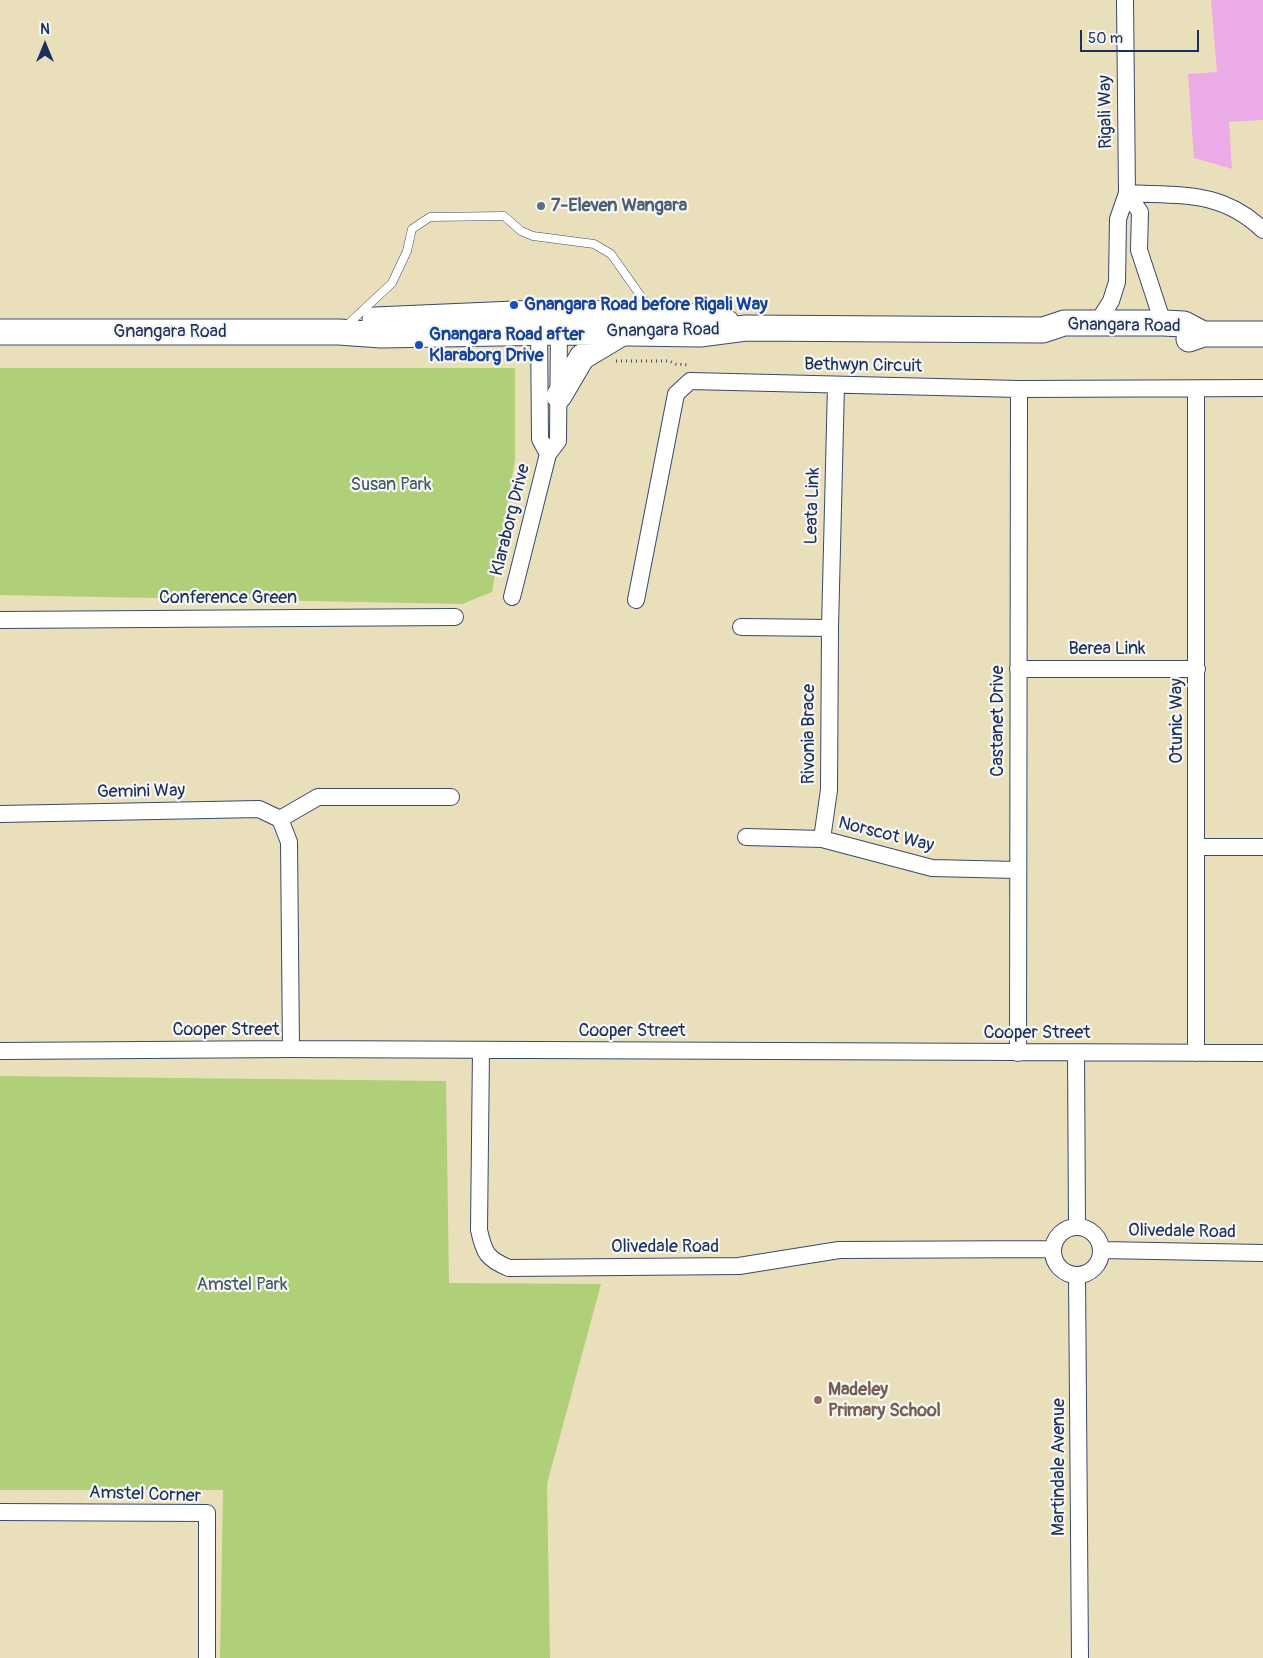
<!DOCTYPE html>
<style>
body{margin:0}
#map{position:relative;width:1263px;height:1658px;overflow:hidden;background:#eadfbb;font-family:Pangolin,sans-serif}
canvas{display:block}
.north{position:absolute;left:20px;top:20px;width:50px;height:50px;-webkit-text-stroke:4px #f6f6f2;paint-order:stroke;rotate:0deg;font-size:14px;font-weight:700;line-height:20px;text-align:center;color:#1b2f5e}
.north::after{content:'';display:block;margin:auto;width:18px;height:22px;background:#1b2f5e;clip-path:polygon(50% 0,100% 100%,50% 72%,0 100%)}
.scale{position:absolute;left:1080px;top:30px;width:119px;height:22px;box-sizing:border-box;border:2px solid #1b2f5e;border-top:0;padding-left:6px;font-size:15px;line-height:18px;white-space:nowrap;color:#1b2f5e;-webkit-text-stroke:4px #f6f6f2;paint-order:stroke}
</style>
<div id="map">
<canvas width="1263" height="1658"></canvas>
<div class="north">N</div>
<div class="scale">50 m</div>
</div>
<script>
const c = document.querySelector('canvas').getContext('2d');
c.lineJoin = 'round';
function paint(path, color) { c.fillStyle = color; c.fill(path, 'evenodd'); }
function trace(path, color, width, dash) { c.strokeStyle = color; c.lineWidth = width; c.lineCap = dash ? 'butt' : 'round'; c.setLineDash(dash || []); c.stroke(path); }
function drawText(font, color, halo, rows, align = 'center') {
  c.font = font + ' Pangolin,sans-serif'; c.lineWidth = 4.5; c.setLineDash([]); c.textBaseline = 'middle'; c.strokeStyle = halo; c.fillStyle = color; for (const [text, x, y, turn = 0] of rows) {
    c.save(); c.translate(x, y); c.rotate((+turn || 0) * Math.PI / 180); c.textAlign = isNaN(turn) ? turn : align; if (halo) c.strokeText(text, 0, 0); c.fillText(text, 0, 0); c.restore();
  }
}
paint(new Path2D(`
 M0 368H515V460L492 592 462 604 0 595Z
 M0 1076 446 1081 449 1283 601 1284 547 1484 550 1658H220L223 1490H0Z`), '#afd078');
paint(new Path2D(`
 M1211 0H1263V120L1229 122 1232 169 1194 158 1188 74 1217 72Z`), '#ebabe6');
const service = new Path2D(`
 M345 327 392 283 407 251 412 229 430 217 504 216 521 231 533 236 594 244 611 254 650 309`);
const minor = new Path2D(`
 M1127 193C1181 196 1221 190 1263 230
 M1127 193 1140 212 1139 250 1163 323
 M1097 323 1111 301 1117 282 1118 219 1127 193 1125 0
 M539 324 540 439 548 454
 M1196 389V1053
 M512 597 548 454 558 441 559 323
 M636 600 676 394 690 381 1019 389 1263 388
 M0 620 455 617
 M741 627 830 628
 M1018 669H1197
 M0 814 259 809 280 819 289 842 291 1049
 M280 819 318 797H451
 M746 837 822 839 932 868 1017 870
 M822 839 829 790 830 628 836 385
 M1197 847H1263
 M481 1050 479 1230C484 1253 487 1259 509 1268L739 1266 839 1250 1053 1249
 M0 1051 291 1049 1263 1053
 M1018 1053 1019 389
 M1076 1053 1077 1227
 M1053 1251a24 24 0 1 1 48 0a24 24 0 1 1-48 0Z
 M1101 1250 1263 1253
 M1077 1275 1080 1658
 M0 1512 207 1513V1658`);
const primary = new Path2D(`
 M375 320 538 313 653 314 702 317 727 323
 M0 332H339L381 335 560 332 700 334 746 328 1043 330 1064 323H1163L1184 324 1203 334
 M1189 339 1203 334H1263
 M559 396 582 357 622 333`);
trace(service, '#3a496c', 9);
trace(minor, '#3a496c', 18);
trace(primary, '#3a496c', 27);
trace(new Path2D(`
 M616 361H669L676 364 689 365`), '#3a496c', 3, [1, 4]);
trace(service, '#fff', 8);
trace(minor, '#fff', 16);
trace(primary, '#fff', 25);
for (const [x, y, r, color] of [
 [541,206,5,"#5c6f8a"],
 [514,305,5,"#1a4fb4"],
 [419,345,5,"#1a4fb4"],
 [818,1400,5,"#8d6e63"]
]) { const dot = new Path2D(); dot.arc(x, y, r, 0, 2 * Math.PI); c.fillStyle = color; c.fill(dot); trace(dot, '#f6f6f2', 2); }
drawText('18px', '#1b2f5e', '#f6f6f2', [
 ["Rigali Way",1106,112,-91],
 ["Gnangara Road",1124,326,1],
 ["Gnangara Road",663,331,-1],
 ["Gnangara Road",170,332],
 ["Bethwyn Circuit",863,366,1],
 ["Leata Link",813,506,-88],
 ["Klaraborg Drive",511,520,-76],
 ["Conference Green",228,598],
 ["Berea Link",1107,649],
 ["Castanet Drive",998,721,-90],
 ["Otunic Way",1177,721,-90],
 ["Rivonia Brace",809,734,-90],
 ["Gemini Way",141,792,-1],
 ["Norscot Way",886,835,14],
 ["Cooper Street",226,1030],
 ["Cooper Street",632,1031],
 ["Cooper Street",1037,1033],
 ["Olivedale Road",1182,1232,1],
 ["Olivedale Road",665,1247],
 ["Martindale Avenue",1059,1467,-90],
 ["Amstel Corner",145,1495,2]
]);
drawText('bold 18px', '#4e5e75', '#f6f6f2', [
 ["7-Eleven Wangara",551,206]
], 'left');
drawText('bold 18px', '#164399', '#f6f6f2', [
 ["Gnangara Road before Rigali Way",524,305],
 ["Gnangara Road after",429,335],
 ["Klaraborg Drive",429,356]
], 'left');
drawText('18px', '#405764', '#f6f6f2', [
 ["Susan Park",391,485],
 ["Amstel Park",242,1285]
]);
drawText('bold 18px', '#785e54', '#f6f6f2', [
 ["Madeley",828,1390],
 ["Primary School",828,1411]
], 'left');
</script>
